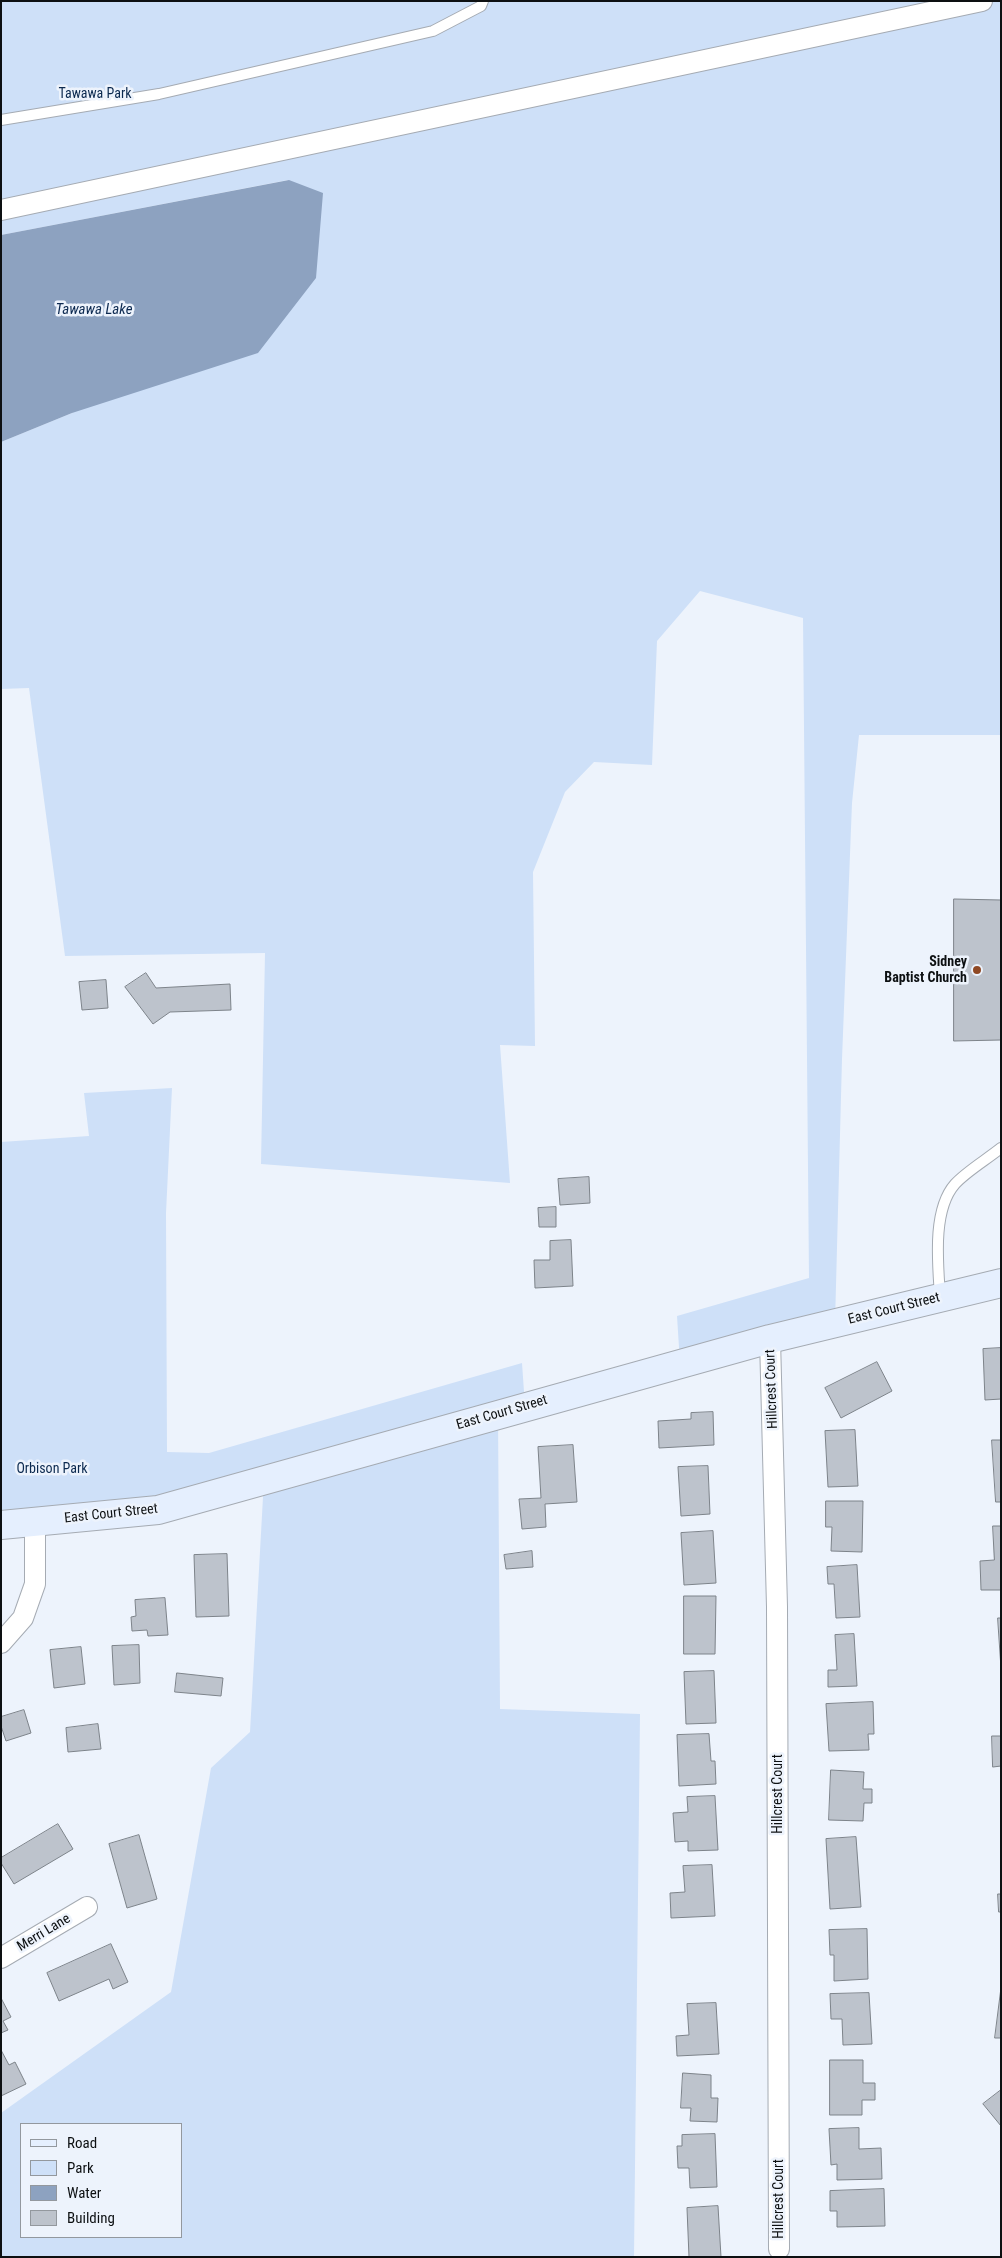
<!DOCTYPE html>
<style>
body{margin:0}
#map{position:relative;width:1002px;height:2258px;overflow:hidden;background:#edf3fc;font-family:"Roboto Condensed",sans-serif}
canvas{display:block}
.frame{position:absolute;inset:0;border:2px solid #0d1012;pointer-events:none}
.legend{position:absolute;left:20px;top:2123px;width:162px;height:115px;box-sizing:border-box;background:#edf3fc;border:1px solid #93989e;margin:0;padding:6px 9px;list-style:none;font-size:15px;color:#0d1012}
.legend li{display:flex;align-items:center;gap:10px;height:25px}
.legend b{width:25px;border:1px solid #93989e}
</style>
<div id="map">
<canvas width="1002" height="2258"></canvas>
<div class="frame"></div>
<ul class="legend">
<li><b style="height:6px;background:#e5effe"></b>Road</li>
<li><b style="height:14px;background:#cee0f8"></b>Park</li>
<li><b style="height:14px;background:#8da2c0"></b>Water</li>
<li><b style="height:14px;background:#bdc3cc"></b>Building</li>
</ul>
</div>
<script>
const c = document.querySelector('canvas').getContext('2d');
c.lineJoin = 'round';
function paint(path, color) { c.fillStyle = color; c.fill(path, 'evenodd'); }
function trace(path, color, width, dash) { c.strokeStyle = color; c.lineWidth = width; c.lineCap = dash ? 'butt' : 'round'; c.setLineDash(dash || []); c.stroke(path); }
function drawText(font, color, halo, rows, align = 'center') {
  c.font = font + ' "Roboto Condensed",sans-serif'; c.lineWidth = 5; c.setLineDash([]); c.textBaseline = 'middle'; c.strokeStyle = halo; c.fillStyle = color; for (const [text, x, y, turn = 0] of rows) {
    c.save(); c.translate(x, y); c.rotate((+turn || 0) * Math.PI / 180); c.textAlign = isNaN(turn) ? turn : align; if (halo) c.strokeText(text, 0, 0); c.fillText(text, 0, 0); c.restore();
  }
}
paint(new Path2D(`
 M1 1H1001V735H859L852 803 842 1059 835 1323 680 1363 677 1316 809 1278 803 618 700 591 657 641 652 765 594 762 565 792 533 872 535 1046 500 1045 510 1183 261 1164 265 953 65 956 29 688 1 689V442L72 413 288 180 1 235Z
 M172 1088 166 1213 167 1452 209 1453 522 1363 525 1406 498 1414 500 1709 640 1714 634 2257H1V2113L171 1992 211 1768 250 1732 264 1479 1 1525V1142L89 1136 84 1093ZM21 2124H181V2237H21Z`), '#cee0f8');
paint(new Path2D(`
 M289 180 323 193 316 278 258 353 72 413 1 442V235Z`), '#8da2c0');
const building = new Path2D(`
 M954 899 1001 900V1040L954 1041Z
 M146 973 156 988 230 984 231 1010 170 1012 153 1024 125 987Z
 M106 980 108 1008 82 1010 79 982Z
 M589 1177 590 1203 560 1205 558 1179Z
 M556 1207V1227H539L538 1208Z
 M571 1240 573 1286 535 1288 534 1260H550V1241Z
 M1001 1348V1399L985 1400 983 1349Z
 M877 1362 892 1391 841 1418 825 1388Z
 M713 1412 714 1445 659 1448 658 1421 691 1419V1413Z
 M855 1430 858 1486 828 1487 825 1431Z
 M992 1440H1001V1502H996Z
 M573 1445 577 1502 545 1504 546 1527 522 1529 519 1499 541 1498 538 1447Z
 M708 1466 710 1514 681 1516 678 1467Z
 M826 1501H863L862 1552 831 1551 832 1527H826Z
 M993 1526H1001V1590H981L980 1561 994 1560Z
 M713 1531 716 1583 684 1585 681 1533Z
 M532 1551 533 1567 506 1569 504 1555Z
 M227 1554 229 1616 196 1617 194 1555Z
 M857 1565 860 1617 836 1618 834 1584H828L827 1567Z
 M684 1596H716L715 1654H684Z
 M165 1598 168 1635 148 1636 147 1630 132 1631 131 1617 136 1616 135 1600Z
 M998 1618H1001V1668Z
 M854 1634 857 1686 828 1687V1670H837L835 1635Z
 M139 1645 140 1683 114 1685 112 1646Z
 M81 1647 85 1684 54 1688 50 1650Z
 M714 1671 716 1723 686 1724 684 1672Z
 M177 1673 223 1678 221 1696 175 1692Z
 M873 1702 874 1734H868L869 1750 829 1751 826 1704Z
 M24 1710 31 1733 6 1741 1 1726V1717Z
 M98 1724 101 1749 68 1752 66 1728Z
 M709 1734 711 1761H715L716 1784 679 1786 677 1735Z
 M992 1736H1001V1766L993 1767Z
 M831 1770 864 1772 863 1789H872V1803H864L863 1821 829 1820Z
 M715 1796 718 1850 688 1851V1841L675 1842 673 1813 688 1812 687 1797Z
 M58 1824 73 1849 14 1884 1 1863V1858Z
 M139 1835 157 1899 127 1908 109 1844Z
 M856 1837 861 1907 830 1909 826 1839Z
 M712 1865 715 1916 671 1918 670 1893 685 1892 683 1866Z
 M998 1894H1001V1912H999Z
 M867 1929 868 1979 834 1981V1955H830L829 1930Z
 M111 1944 128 1982 113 1989 109 1979 59 2001 47 1973Z
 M1001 1988V2038H995Z
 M869 1993 872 2044 843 2045 842 2019H831L830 1994Z
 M1 1998 11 2017 3 2021 8 2030 1 2033Z
 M716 2003 719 2054 677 2056 676 2036 689 2035 687 2004Z
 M1 2050 9 2065 15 2062 26 2084 1 2096Z
 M830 2060H863V2083H875V2100H862V2115H830Z
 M683 2073 711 2075V2098H718L717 2122 690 2121 691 2108H681Z
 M1001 2090V2126L983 2104Z
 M859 2128V2149L881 2148 882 2179 837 2180V2164L831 2165 829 2129Z
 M715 2134 717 2187 690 2188 689 2168H678L677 2146H682V2135Z
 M884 2189 885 2226 837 2227V2211H830V2191Z
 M718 2206 721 2257H689L687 2208Z`);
paint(building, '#bdc3cc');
trace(building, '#7d838a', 1);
const service = new Path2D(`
 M1 120 159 94 433 31 481 6 483 1
 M940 1296C938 1264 932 1210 955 1184 967 1171 986 1160 1001 1148`);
const minor = new Path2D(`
 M1 210 982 1
 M770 1339 777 1607 779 2249
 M1 1643 23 1618 35 1584V1522
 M1 1958 87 1907`);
const secondary = new Path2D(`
 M1 1525 158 1510 770 1339 1001 1283`);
trace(service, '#a5abb3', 12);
trace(minor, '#a5abb3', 22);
trace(secondary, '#a5abb3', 30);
trace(service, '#fff', 10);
trace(minor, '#fff', 20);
trace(secondary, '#e5effe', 28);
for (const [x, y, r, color] of [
 [977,970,5,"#8f4823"]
]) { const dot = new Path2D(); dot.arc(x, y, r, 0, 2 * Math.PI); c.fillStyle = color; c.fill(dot); trace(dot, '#edf3fc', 2); }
drawText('14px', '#0b294f', '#edf3fc', [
 ["Tawawa Park",95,94],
 ["Orbison Park",52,1469]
]);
drawText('bold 14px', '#0d1012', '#edf3fc', [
 ["Sidney",967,962],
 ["Baptist Church",967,978]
], 'right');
drawText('14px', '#0d1012', '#edf3fc', [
 ["East Court Street",894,1309,-14],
 ["Hillcrest Court",772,1389,-92],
 ["East Court Street",502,1413,-16],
 ["East Court Street",111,1514,-6],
 ["Hillcrest Court",778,1794,-90],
 ["Merri Lane",44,1933,-31],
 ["Hillcrest Court",779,2199,-90]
]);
drawText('italic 15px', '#0c2950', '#edf3fc', [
 ["Tawawa Lake",94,310]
]);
</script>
